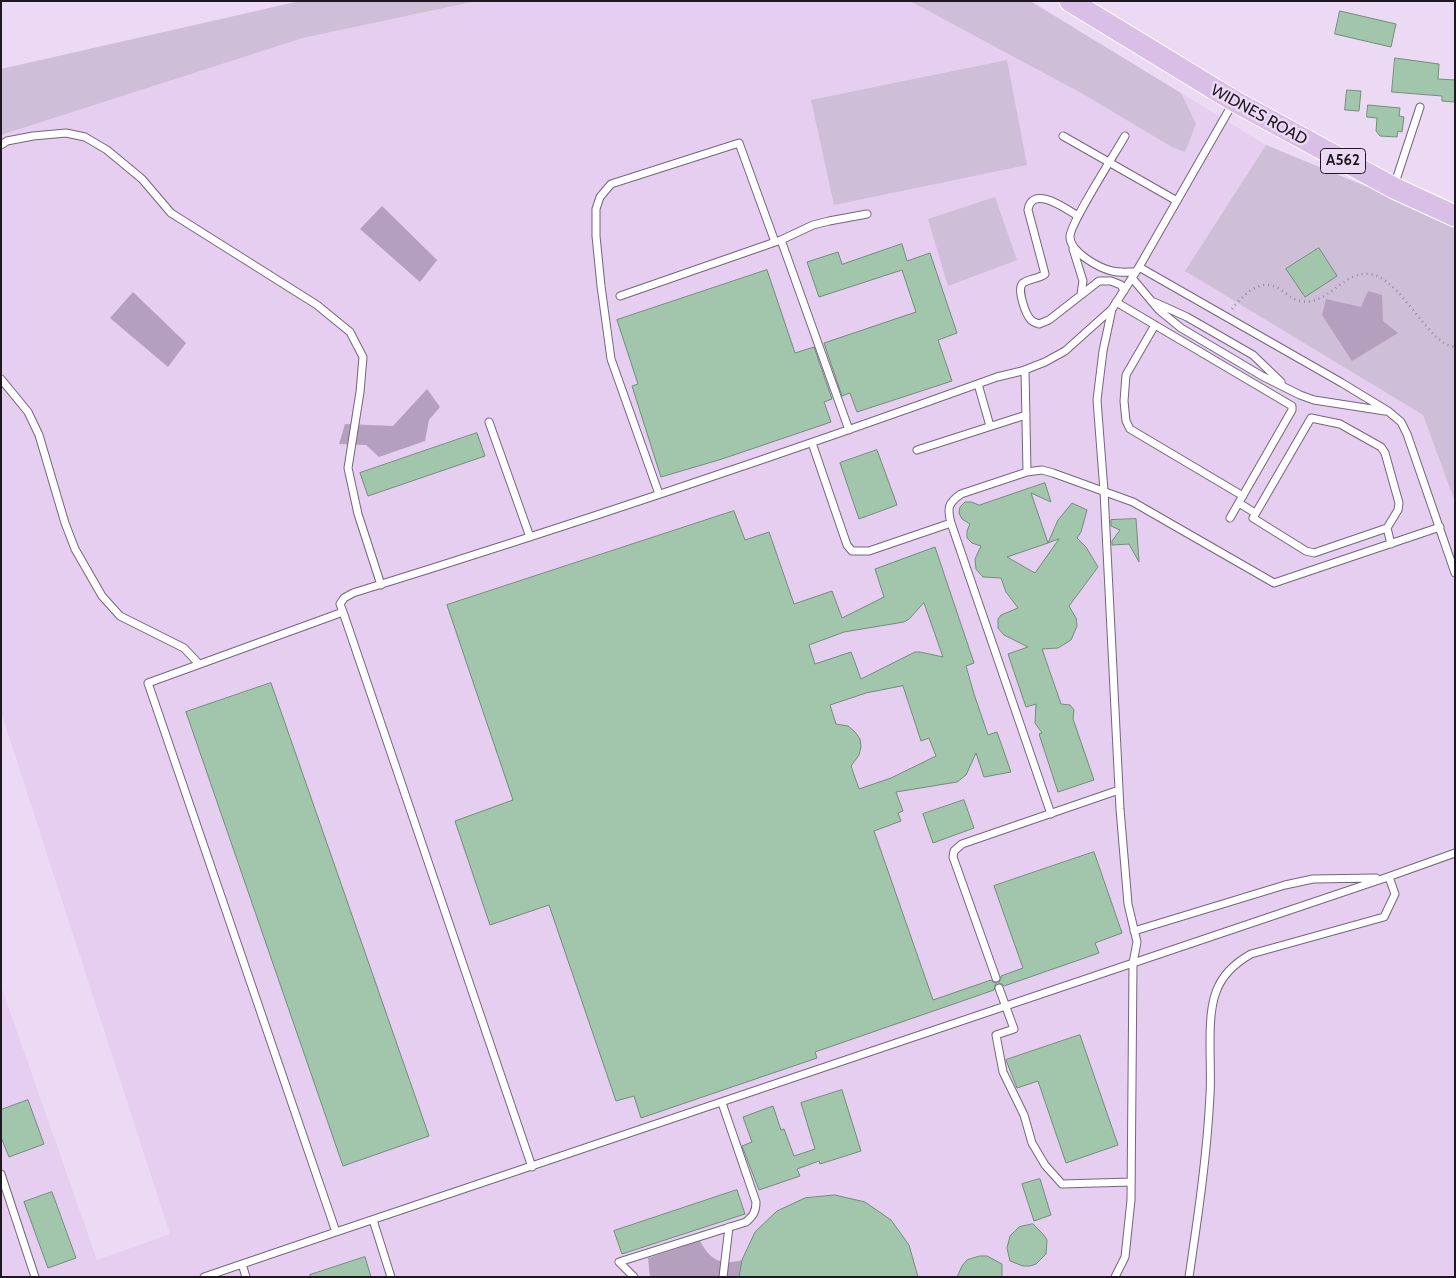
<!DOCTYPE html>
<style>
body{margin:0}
#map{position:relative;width:1456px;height:1278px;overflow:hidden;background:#ecdaf5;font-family:Cabin,sans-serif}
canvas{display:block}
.frame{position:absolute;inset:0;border:2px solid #1f1822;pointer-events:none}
</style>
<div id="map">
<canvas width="1456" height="1278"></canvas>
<div class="frame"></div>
</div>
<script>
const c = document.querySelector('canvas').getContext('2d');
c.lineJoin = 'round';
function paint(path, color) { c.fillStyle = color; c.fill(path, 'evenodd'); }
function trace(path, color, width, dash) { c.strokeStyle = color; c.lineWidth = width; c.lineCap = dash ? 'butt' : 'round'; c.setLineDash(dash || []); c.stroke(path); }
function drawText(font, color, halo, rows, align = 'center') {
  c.font = font + ' Cabin,sans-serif'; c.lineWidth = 5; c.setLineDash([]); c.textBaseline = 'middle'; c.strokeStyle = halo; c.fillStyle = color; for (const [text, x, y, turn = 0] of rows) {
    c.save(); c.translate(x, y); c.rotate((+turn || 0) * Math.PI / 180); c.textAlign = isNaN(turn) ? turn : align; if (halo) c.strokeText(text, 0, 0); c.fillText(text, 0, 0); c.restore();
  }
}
paint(new Path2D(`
 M477 1H1030L1266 145 1185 271 1423 415 1455 502V1277H1V986L97 1260 170 1234 1 712V135L303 38Z`), '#e5ceef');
paint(new Path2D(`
 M300 1H477L303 38 1 135V69Z
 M910 1H1030L1181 93 1196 124 1185 152 1172 147 1083 94Z
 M1007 60 1027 165 834 205 811 100Z
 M1266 145 1455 223V502L1423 415 1185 271Z
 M995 197 1017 260 948 286 928 219Z`), '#cfbed7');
paint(new Path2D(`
 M382 206 437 260 420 282 360 229Z
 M1368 291 1382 295 1383 321 1398 333 1352 361 1322 315 1326 299 1361 307Z
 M133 292 186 343 168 367 110 318Z
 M427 389 440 407 429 420 425 441 379 457 366 445 339 444 345 424 393 426Z
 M700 1241C710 1260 721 1266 742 1260L739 1277H650L648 1258Z`), '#b59fbf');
const building = new Path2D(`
 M1340 11 1396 24 1391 47 1335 34Z
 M1395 58 1439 64 1438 79 1455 80V102L1442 101V96L1392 92Z
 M1347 90 1361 91 1359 111 1345 110Z
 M1368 105 1400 108 1399 116 1404 117 1402 132 1398 131 1397 137 1380 136 1376 131 1377 118 1367 117Z
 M902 244 907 261 930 253 957 333 938 340 952 381 857 412 850 393 842 396 824 343 916 312 902 270 819 297 807 262 838 252 842 264Z
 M1319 248 1337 276 1305 297 1286 269Z
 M767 270 795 353 814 347 832 399 824 402 831 422 722 459 661 477 632 386 638 384 617 320Z
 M477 433 485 456 368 496 360 473Z
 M877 450 897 505 859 519 840 463Z
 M1045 483 1051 502 1031 493 1048 543 1058 520 1072 503 1087 510 1081 532 1077 538 1086 547 1098 567 1069 606 1076 618 1077 626 1071 640 1058 648 1042 649 1061 704 1070 705 1074 710 1073 719 1094 780 1058 792 1039 734 1042 733 1035 723 1036 704 1026 707 1008 654 1028 647 1004 635 998 628V619L1001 615 1018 608 1006 592 1001 578 983 577 976 569 975 559 981 546 972 543 967 538V531L970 524 962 519 959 513 960 507 965 502H971L979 505ZM1059 539 1035 573 1007 557 1048 543Z
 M734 511 745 540 769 532 794 604 832 591 842 618 884 597 875 569 935 547 974 663 966 666 974 694 988 735 997 732 1011 772 984 777 976 753 966 775 957 782 896 792 903 811 898 813 901 821 874 831 933 1000 991 980 993 982 997 983 995 985 994 990 815 1052 817 1058 641 1118 634 1096 616 1101 549 905 490 925 455 821 513 800 447 605ZM924 603 943 657 920 652H915L861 679 851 652 815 664 809 645 844 632 904 622 909 619ZM903 686 921 741 929 738 936 756 891 778 859 789 851 766 859 755 861 747 860 739 855 732 848 726 836 724 830 705 866 693Z
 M1136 519 1139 562 1129 544 1112 545V541L1120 530 1111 526V520Z
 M271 683 429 1136 343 1166 186 712Z
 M964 800 974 828 933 843 923 814Z
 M1094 852 1122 933 1095 943 1099 953 1004 986 1002 984 998 983 1001 979V976L1023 968 994 886Z
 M1080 1035 1118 1145 1066 1163 1038 1081 1017 1088 1006 1060Z
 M842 1090 861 1151 820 1164 819 1161 797 1169 800 1176 759 1190 742 1146 752 1142 743 1117 773 1106 781 1130 784 1129 794 1156 815 1149 801 1103Z
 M28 1100 44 1144 9 1157 1 1137V1110Z
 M1040 1179 1051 1215 1034 1221 1022 1184Z
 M737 1190 745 1214 622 1254 614 1231Z
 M52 1192 76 1258 48 1268 24 1202Z
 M835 1195 865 1202 891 1220 909 1245 918 1277H739L742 1260 755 1232 777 1211 805 1198Z
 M1033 1224 1043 1234 1047 1240 1046 1254 1036 1264 1030 1266H1023L1010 1261 1007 1248 1010 1236 1019 1227Z
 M980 1256H987L1002 1264V1277H957L962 1266 967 1260Z
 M365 1257 371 1277H311L310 1275Z`);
paint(building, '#a2c6ac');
trace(building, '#728d7a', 1);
const lane = new Path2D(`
 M1233 103 1139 267 1112 309 1065 351 1045 362 1022 371 997 377C784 454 569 526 353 593L344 598 340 604 343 612 148 683 336 1232 1385 878 1455 853
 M1063 136 1177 201
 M1125 136C1116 152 1069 225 1070 237 1070 252 1099 268 1112 271 1120 273 1128 272 1135 272
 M1 145 7 141 33 136 66 133 85 137 107 150 142 179 171 213 317 305 350 332 363 357 360 392 348 468 358 514 381 585
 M1394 186 1420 107
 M1078 216C1066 209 1032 184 1028 210L1045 274C1039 279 1030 278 1023 283 1016 289 1026 315 1031 320 1033 322 1036 323 1039 324L1049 320 1099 281H1111L1121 285 1124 291
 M781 240 813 225 829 221 867 214
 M1073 249 1083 281 1081 294
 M1139 267 1342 383 1388 411 1401 422 1407 434 1455 573
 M1132 278 1159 310 1181 328 1262 376 1300 395 1314 400 1385 411
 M620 296 781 240 849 430
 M1116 302 1292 406V410L1230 518
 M1154 302 1187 317 1253 355 1281 382
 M1112 309 1103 351 1097 400 1104 491 1120 809 1128 904 1137 942 1133 963 1131 1200 1125 1257 1115 1277
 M1155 325 1126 375 1124 401 1126 421 1130 429 1243 496
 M1025 370 1027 472
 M1 379 28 412 39 435 65 523 75 549 102 596 120 616 184 648 199 664
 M978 384 990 426
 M489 422 530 537
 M812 443 847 545 852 551H869L951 523
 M917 450 1026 415
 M659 494 611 359 601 286 596 236V209L600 197 611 184 739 143 775 242
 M1239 503 1255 513
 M1387 528 1398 510 1399 503 1385 453 1381 447 1340 424 1311 418 1253 518 1306 551 1314 553 1387 528 1391 544
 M343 612 532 1167
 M1051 814 951 523C947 508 948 503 961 494L1027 472 1042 470 1053 473 1133 502 1274 583 1440 527
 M1134 931 1285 885 1313 879 1376 878
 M996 978 953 857 954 851 962 844 1119 790
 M999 988 1014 1029 996 1035 1003 1072 1024 1115 1032 1143 1045 1165 1062 1184 1131 1182
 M1 1174 35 1277
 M373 1220 391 1277
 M242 1264 246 1277
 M204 1277 336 1232
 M634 1277 619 1262 746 1222C753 1216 756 1212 756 1202L722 1103
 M723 1277 729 1227
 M1189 1277C1198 1216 1207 1156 1210 1095 1212 1065 1206 1018 1216 992 1222 975 1235 963 1251 954L1384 917 1395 894 1389 877`);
const primary = new Path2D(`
 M1070 1 1234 101 1394 188 1455 216`);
trace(lane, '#75657c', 9);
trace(primary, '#fff', 23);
trace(new Path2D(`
 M1232 309C1242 296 1259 279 1276 287 1284 291 1291 299 1300 301 1327 307 1343 271 1369 274 1396 276 1421 328 1444 343 1447 345 1451 346 1455 347`), '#97899d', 2.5, [1, 4]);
trace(lane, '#fff', 7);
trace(primary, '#d9bee5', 21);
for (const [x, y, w] of [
 [1343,161,45]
]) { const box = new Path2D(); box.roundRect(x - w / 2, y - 12.5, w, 25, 4); c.fillStyle = '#ecdaf5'; c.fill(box); trace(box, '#1f1822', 1); }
drawText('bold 15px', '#1f1822', null, [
 ["A562",1343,161]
]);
drawText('16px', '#1f1822', '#ecdaf5', [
 ["WIDNES ROAD",1259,115,29]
]);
</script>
